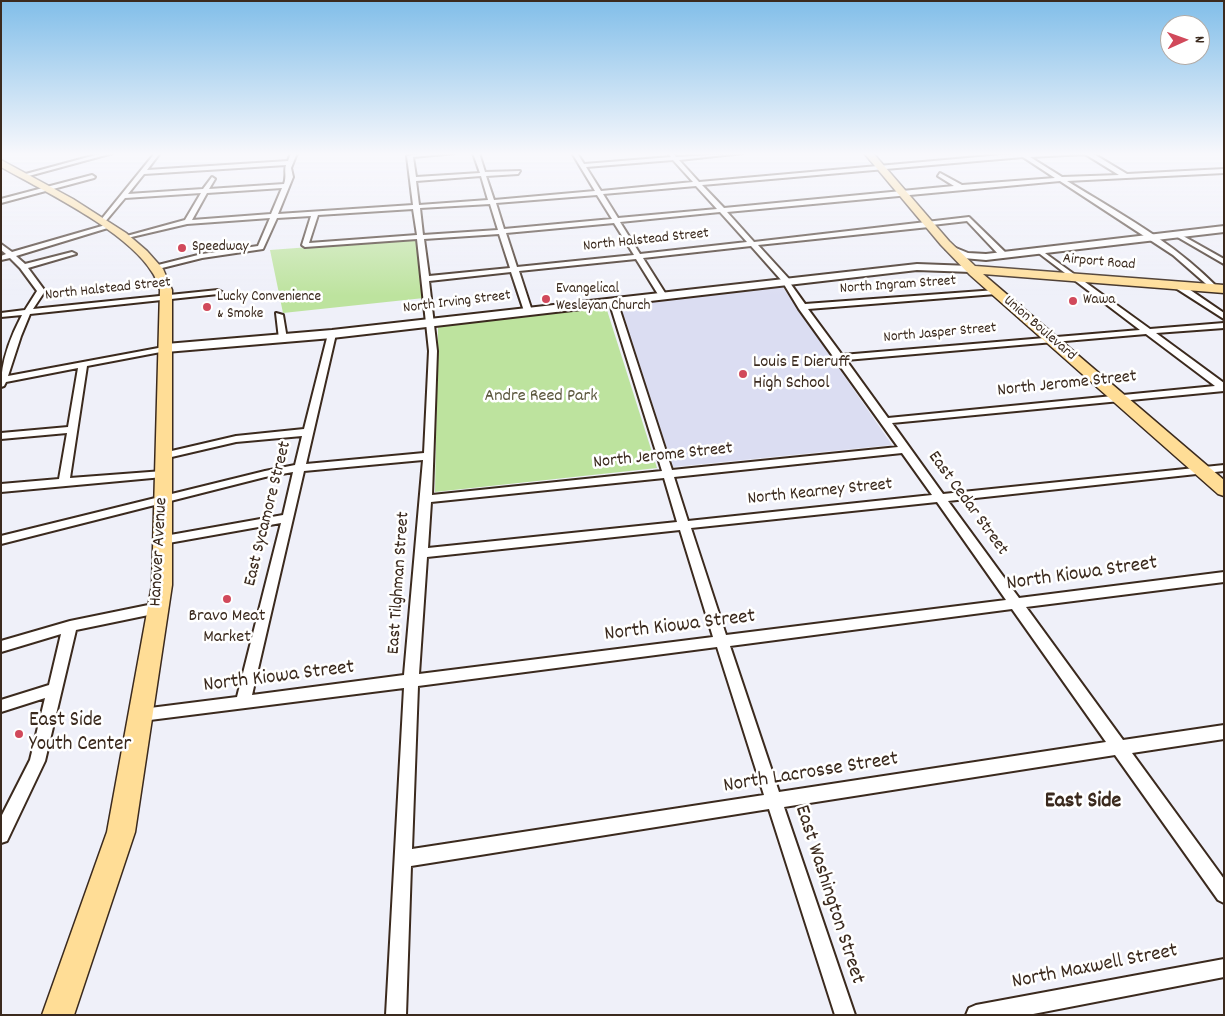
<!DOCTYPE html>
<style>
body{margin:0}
#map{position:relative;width:1225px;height:1016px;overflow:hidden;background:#eff0f9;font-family:Dekko,sans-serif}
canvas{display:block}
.frame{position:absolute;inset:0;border:2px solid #3b2a1e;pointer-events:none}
.north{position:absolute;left:1160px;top:15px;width:50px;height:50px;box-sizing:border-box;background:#fff;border:1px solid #b1aaa5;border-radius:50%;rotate:88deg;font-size:14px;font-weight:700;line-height:20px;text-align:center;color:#3b2a1e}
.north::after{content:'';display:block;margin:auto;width:18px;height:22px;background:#d1495b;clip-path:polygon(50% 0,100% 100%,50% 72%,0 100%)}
</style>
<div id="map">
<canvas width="1225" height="1016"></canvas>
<div class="frame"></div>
<div class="north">N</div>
</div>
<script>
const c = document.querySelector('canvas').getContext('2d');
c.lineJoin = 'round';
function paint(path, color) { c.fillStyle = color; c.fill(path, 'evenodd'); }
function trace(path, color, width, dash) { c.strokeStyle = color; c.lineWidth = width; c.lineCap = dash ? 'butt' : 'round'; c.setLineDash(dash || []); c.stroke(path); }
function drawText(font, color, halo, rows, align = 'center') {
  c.font = font + ' Dekko,sans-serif'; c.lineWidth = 5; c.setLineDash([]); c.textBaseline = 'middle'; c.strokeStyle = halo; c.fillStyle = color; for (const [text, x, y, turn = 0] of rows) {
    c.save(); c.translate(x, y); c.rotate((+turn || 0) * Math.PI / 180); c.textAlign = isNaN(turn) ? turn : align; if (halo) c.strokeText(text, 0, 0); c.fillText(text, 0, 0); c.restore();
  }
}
paint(new Path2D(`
 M782 286 892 445 673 467 619 303Z`), '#dbddf2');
paint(new Path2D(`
 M416 239 424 298 283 313 270 250Z
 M606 307 657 468 435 492 438 326Z`), '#bde39e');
const minor = new Path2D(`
 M103 153H113L25 177 22 175Z
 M155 153H160L147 170 288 161 291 153H297L291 168 293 177 278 214 413 205 407 156 423 153H455L413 157 416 177 480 173 473 153H479L485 172 520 171 518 174 486 176 494 200 595 191 572 153H577L584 164 671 157 668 153H673L676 157 743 153 679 160 699 182 1023 153H1092L1127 174 1224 169V173L1067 181C1119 213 1173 242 1216 286V290H1213L1173 255 1060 181 727 212 754 242 969 217 1007 254 1000 256 967 221 932 225 929 227 758 245 790 280V283L805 304 996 290 1000 292 996 294 808 309 842 355 1140 330 1036 251 1034 250 1038 248 1150 329 1224 323V328L1156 333 1224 383V391L892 423 943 494 1224 465V471L948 501 1019 598 1224 572V582L1026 607 1123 740 1224 725V739L1132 753 1224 879V903L1218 900 1115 755 784 807 855 1015H835L769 809 411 866 406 1015H386L404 688 142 721 137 720 135 715 137 710 142 709 237 697 281 523 163 544 159 543 157 540 159 537 283 515 293 472 265 477 1 544V536L265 471 295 465 302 436 236 442 163 459 158 456 163 453 236 436 304 429 328 334 332 331 336 334 306 464 424 453 429 351 417 239 305 247 302 245 311 216 277 218 263 249 202 258 154 270V266L202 254 258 246 270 218 187 224 123 239V237L185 220 201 193 125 198 104 223H100V221ZM1085 154 1119 175 1062 177 1030 157ZM1023 157 1055 178 962 185 940 173 938 176 954 186 724 208 702 185ZM673 160 693 182 601 191 586 167ZM286 165C284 171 287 176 284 184L209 189 215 179 212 177 203 189 128 194 144 174ZM481 176 488 200 419 205 416 181ZM696 186 717 209 618 218 603 194ZM282 188 271 214 192 220 207 193ZM597 195 612 219 504 229 496 203ZM490 204 498 230 423 235 420 208ZM413 209 417 235 309 243 318 215ZM720 212 747 242 640 254 620 222ZM614 223 634 255 517 267 506 233ZM499 234 510 268 429 276 424 239ZM751 246 782 281 799 309 898 447 672 470 617 301 613 299 609 301 662 471 432 495 437 351 429 281 511 272 524 311 528 313 532 311 519 271 636 259 659 296 663 298 667 296 643 258ZM1146 334 1215 386 888 418 846 360ZM902 453 932 495 688 521 674 477ZM423 460 404 675 252 695 304 471ZM664 478 677 522 428 548 431 502ZM937 502 1006 600 726 635 691 528ZM680 530 713 637 419 674 427 557ZM1012 609 1106 742 779 792 730 646ZM717 647 764 795 412 849 418 686Z
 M92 175 95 177 94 178 1 203V199Z
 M109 224 111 225V227L16 256 25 264 72 252 76 254 28 268 45 291 33 309 218 290 222 292 218 294 30 314 21 336 8 376 169 346V350L166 351 87 366 70 478 163 471 168 474 163 477 1 492V484L59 479 67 433 1 439V433L68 427 78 368 6 382 4 386 1 387C1 361 10 338 22 315L1 317V313L25 310 37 291 20 268 10 258 1 260V256L6 254 1 250V244L12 252Z
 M1176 232 1224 259V264L1174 235V233Z
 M1174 283H1180L1224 313V319L1174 287Z
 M276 313 283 315 287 339 286 341 283 342 279 339Z
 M158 603 163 604 164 608 163 612 76 630 45 761 7 841 1 843V817L30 760 45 698 1 712V700L49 685 61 634 1 652V641L70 621Z
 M1224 959V977L1028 1015H966L969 1008 976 1005Z`);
const tertiary = new Path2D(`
 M1224 226V232L986 260 963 258 946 249 951 246 968 253 986 254Z`);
const secondary = new Path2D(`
 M917 264 971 266 976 269 971 272 917 270 332 338 166 352 160 348 166 344 332 330Z`);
const primary = new Path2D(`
 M864 153H873L949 241 975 266 1224 285V293L983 274 1224 480V496L1218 494 970 275 941 245Z
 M1 160 73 199 126 233 147 251 163 269 172 290V585L135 832 74 1015H42L107 832 152 585 160 290C157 284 156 277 152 272 127 231 44 191 1 167Z`);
trace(minor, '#3b2a1e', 4);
trace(tertiary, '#3b2a1e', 4);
trace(secondary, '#3b2a1e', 4);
trace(primary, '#3b2a1e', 3);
paint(minor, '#fff');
paint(tertiary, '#fff');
paint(secondary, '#fff');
paint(primary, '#ffdd96');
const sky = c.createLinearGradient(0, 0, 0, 296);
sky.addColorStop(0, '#81bee9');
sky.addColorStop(0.52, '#f8f8fc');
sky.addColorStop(1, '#f8f8fc00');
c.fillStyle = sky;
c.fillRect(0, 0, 1225, 296);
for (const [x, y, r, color] of [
 [182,248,5,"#d1495b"],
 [546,299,5,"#d1495b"],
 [1073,301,5,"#d1495b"],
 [207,307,5,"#d1495b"],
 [743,374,5,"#d1495b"],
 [227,599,5,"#d1495b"],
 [19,734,5,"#d1495b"]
]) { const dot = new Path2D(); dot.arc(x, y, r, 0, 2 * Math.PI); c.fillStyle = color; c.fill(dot); trace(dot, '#fff', 2); }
drawText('15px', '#3b2a1e', '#fff', [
 ["North Halstead Street",646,241,-6],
 ["Airport Road",1099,263,5],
 ["North Ingram Street",898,286,-4],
 ["North Halstead Street",108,290,-6],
 ["North Irving Street",457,303,-7],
 ["Union Boulevard",1039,329,41],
 ["North Jasper Street",940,334,-5]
]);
drawText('15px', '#3b2a1e', '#fff', [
 ["Speedway",192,248],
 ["Evangelical",556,290],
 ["Wesleyan Church",556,307],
 ["Lucky Convenience",217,298],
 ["& Smoke",217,315],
 ["Wawa",1083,301]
], 'left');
drawText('18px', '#3b2a1e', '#fff', [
 ["Louis E Dieruff",753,364],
 ["High School",753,385],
 ["Bravo Meat",227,618,"center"],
 ["Market",227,639,"center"]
], 'left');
drawText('18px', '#3b2a1e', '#fff', [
 ["North Jerome Street",1067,385,-6],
 ["North Jerome Street",663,457,-6],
 ["North Kearney Street",820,493,-6],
 ["East Cedar Street",967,504,54],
 ["East Sycamore Street",269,514,-76],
 ["Hanover Avenue",160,552,-87],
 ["East Tilghman Street",400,583,-86]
]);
drawText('18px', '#5c583e', '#fff', [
 ["Andre Reed Park",541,398]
]);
drawText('21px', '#3b2a1e', '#fff', [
 ["North Kiowa Street",1082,575,-8],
 ["North Kiowa Street",680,627,-7],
 ["North Kiowa Street",279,678,-7],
 ["North Lacrosse Street",811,774,-9],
 ["East Washington Street",828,895,72],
 ["North Maxwell Street",1095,968,-11]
]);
drawText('21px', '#3b2a1e', '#fff', [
 ["East Side",29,722],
 ["Youth Center",29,746]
], 'left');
drawText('bold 22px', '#3b2a1e', '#fff', [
 ["East Side",1083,803]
]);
</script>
